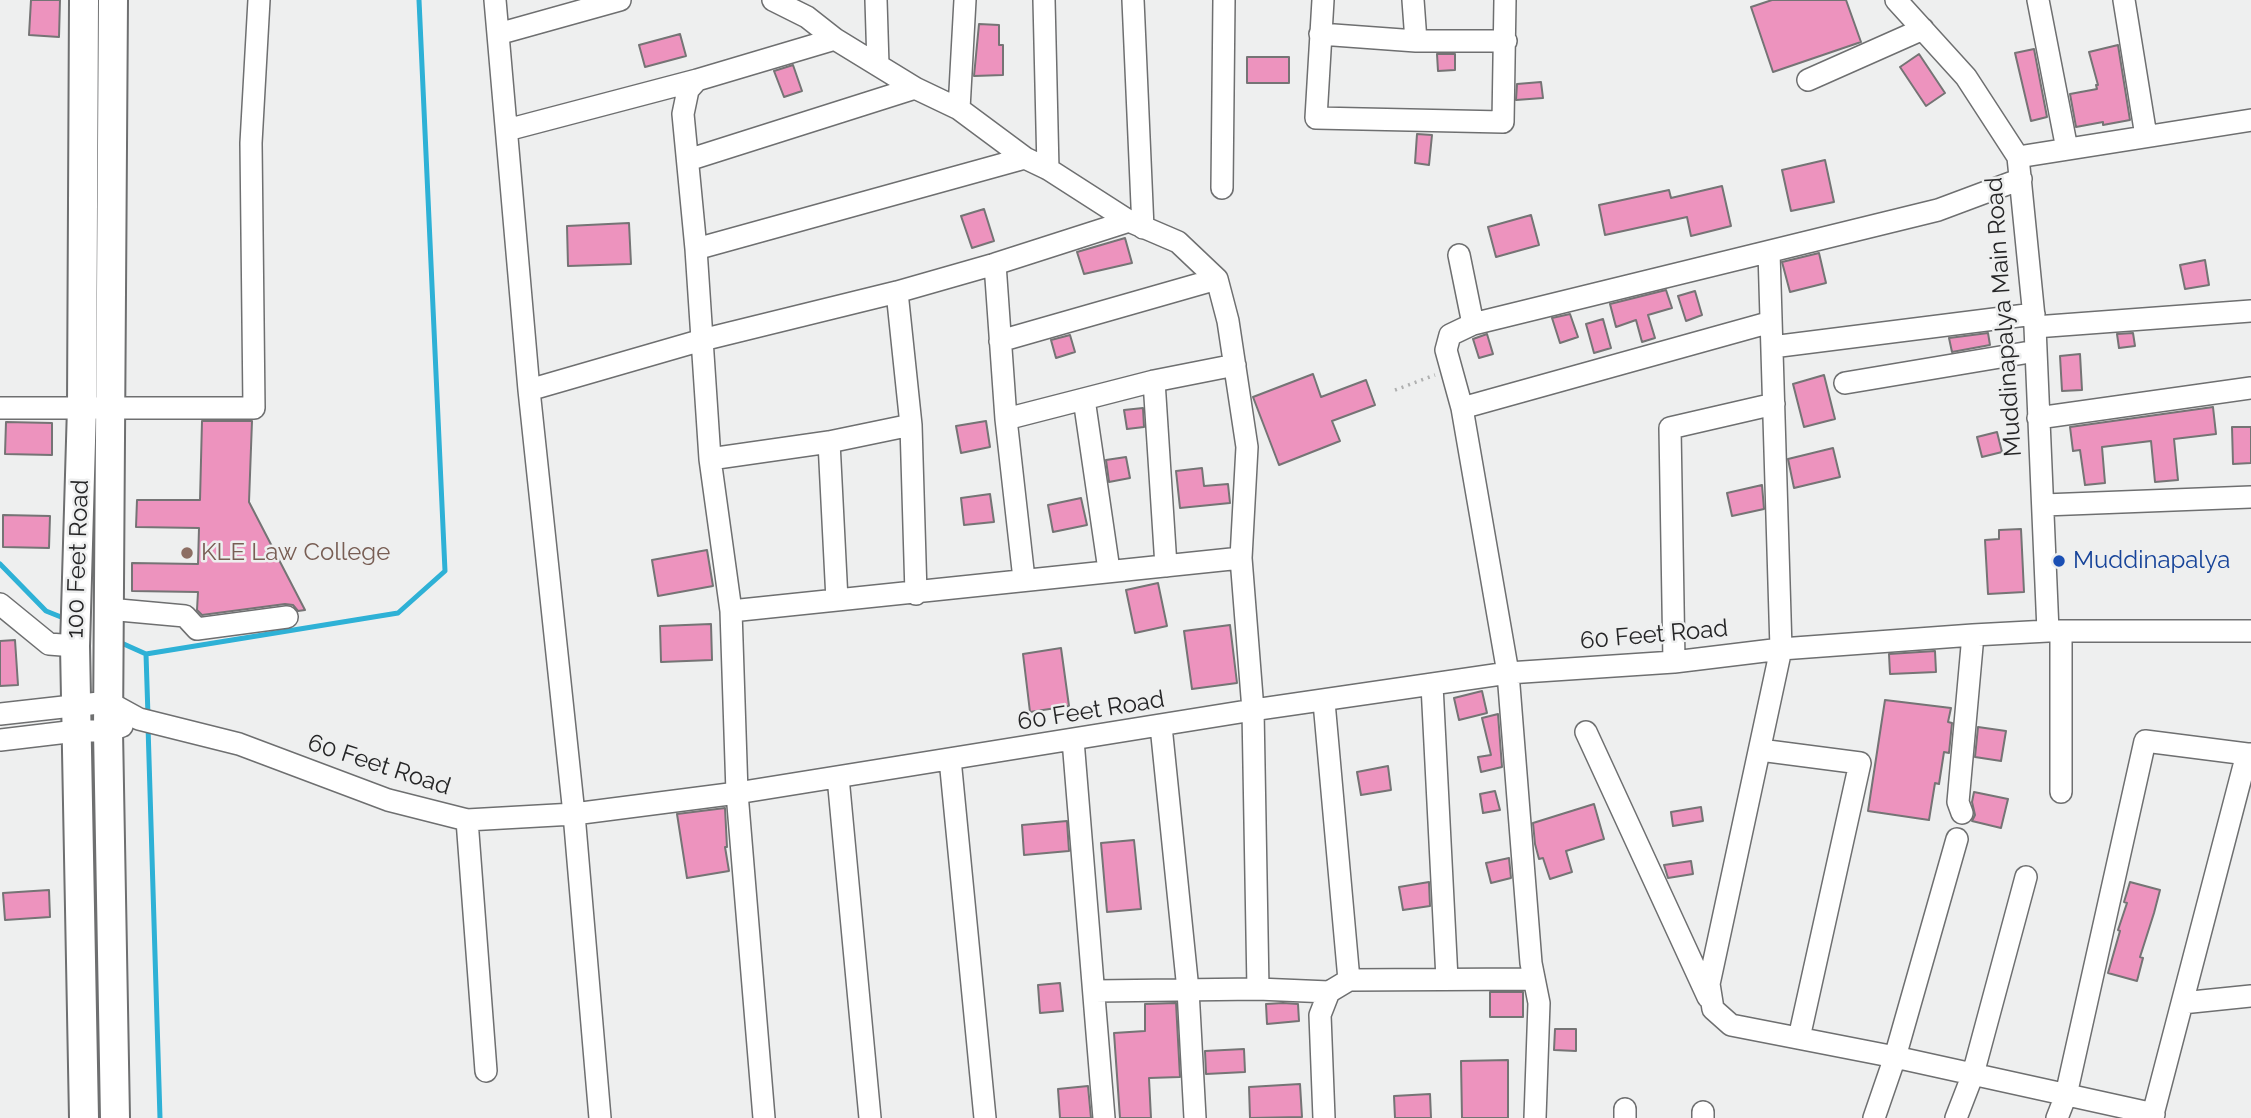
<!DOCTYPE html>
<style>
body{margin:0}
canvas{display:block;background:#eeefef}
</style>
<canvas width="2251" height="1118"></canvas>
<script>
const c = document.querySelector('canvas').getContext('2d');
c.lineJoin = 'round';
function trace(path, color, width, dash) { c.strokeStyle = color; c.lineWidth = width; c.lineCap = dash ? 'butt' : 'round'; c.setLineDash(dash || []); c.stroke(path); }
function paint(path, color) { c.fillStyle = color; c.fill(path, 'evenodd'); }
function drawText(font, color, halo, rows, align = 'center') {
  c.font = font + ' Raleway,sans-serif'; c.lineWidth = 5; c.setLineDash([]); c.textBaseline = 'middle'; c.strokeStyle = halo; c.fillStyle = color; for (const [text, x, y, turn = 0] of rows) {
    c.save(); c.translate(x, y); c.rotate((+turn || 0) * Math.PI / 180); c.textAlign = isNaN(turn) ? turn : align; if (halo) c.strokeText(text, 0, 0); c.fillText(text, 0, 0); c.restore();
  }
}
trace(new Path2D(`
 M0 564 46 611 66 619
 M117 641 146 654
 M148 716 146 654 398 613 445 571 419 0
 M148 726 160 1118`), '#2eb1d6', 5);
const building = new Path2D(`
 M31 0H60L59 37 29 35Z
 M1772 0H1846L1861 42 1773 72 1751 7Z
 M979 24 999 25V45H1003V75L974 76Z
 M680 34 686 56 645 67 639 45Z
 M2118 45 2130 120 2103 125V122L2076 127 2070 94 2097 89 2096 85H2098L2089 52Z
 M2034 49 2047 117 2031 121 2015 53Z
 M1437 54H1455V70L1438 71Z
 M1919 54 1945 93 1926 106 1900 67Z
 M1247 57H1289V83H1247Z
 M793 65 802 91 784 97 774 71Z
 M1541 82 1543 98 1516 100 1517 84Z
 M1417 134 1432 135 1429 165 1415 163Z
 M1825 160 1834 202 1791 211 1782 170Z
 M1722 186 1731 226 1691 236 1687 217 1605 235 1599 205 1669 190 1671 198Z
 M984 209 994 241 972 248 961 216Z
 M1531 215 1539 245 1496 257 1488 227Z
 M629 223 631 264 568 266 567 226Z
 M1125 238 1132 263 1084 274 1077 252Z
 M1819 253 1826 283 1790 292 1782 262Z
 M2205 260 2209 285 2185 289 2180 265Z
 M1666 290 1672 308 1648 315 1655 338 1642 342 1636 320 1616 327 1610 304Z
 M1695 291 1702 315 1686 321 1678 296Z
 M1570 314 1578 337 1560 343 1552 318Z
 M1603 319 1611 348 1594 353 1586 324Z
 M1988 333 1990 345 1952 352 1949 338Z
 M2133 333 2135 346 2119 348 2117 334Z
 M1487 334 1493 354 1479 358 1473 339Z
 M1070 335 1075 352 1056 358 1051 340Z
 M2080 354 2082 390 2062 391 2060 356Z
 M1313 374 1321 397 1366 380 1375 405 1332 421 1340 441 1279 465 1253 397Z
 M1824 375 1835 419 1804 427 1793 384Z
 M2213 407 2216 434 2174 439 2178 480 2155 482 2151 441 2102 447 2105 483 2085 485 2080 450 2073 451 2070 427Z
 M1143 408 1144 427 1127 429 1124 410Z
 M202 421H252L249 502 305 610 298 611 293 605 285 604 202 615 197 610 198 592 132 591V563L198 564 199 528 136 527 137 500H200Z
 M986 421 990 447 961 453 956 426Z
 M6 422 52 423V455L5 454Z
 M2232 427H2251V463L2233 464Z
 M1997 432 2002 452 1982 457 1977 437Z
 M1833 448 1840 477 1794 488 1788 459Z
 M1126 457 1130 478 1109 482 1106 460Z
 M1202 468 1204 486 1228 484 1230 503 1180 508 1176 471Z
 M1762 485 1764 509 1732 516 1727 493Z
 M990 494 994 522 964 525 961 498Z
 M1081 498 1087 525 1053 532 1048 505Z
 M3 515 50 516 49 548 3 547Z
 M2021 529 2024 592 1988 594 1985 540 1999 539V530Z
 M707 550 713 586 658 596 652 560Z
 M1158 583 1167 626 1135 633 1126 590Z
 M711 624 712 660 661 662 660 626Z
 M1230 625 1237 683 1192 689 1184 631Z
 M15 640 18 685 0 686V641Z
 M1061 648 1069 706 1030 712 1023 654Z
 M1935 651 1936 672 1890 674 1889 654Z
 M1482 691 1487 713 1459 720 1454 698Z
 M1885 700 1951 708 1948 722 1952 723 1949 753 1944 752 1939 784 1935 783 1929 820 1868 811Z
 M1498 714 1502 767 1481 772 1478 757 1491 755 1482 718Z
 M1978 727 2006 731 2001 761 1975 757Z
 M1388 766 1391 790 1361 795 1357 772Z
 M1495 791 1500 810 1483 813 1480 794Z
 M1974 792 2008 799 2001 828 1972 821 1975 815 1972 802Z
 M1594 804 1604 839 1566 851 1572 872 1550 879 1543 858 1539 859 1535 844 1533 823Z
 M1701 807 1703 821 1673 826 1671 812Z
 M725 808 727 847H725L729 871 687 878 677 814Z
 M1067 821 1069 851 1024 855 1022 825Z
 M1134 840 1141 909 1107 912 1101 843Z
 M1509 858 1511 878 1491 883 1486 863Z
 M1691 861 1693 874 1668 878 1664 865Z
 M1429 882 1430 906 1403 910 1399 887Z
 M2130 882 2160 890 2154 913 2140 957 2143 958 2137 981 2108 973 2120 931 2118 930 2127 903 2124 902Z
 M49 890 50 917 5 920 3 893Z
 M1060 983 1063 1011 1040 1013 1038 985Z
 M1490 992H1523V1017H1490Z
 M1176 1003 1180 1077 1149 1078 1151 1118H1120L1114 1033 1145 1031V1004Z
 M1283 1003 1298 1004 1299 1021 1267 1024 1266 1004Z
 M1555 1029H1576V1051L1554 1050Z
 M1244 1049 1245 1072 1206 1074 1205 1051Z
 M1508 1060V1118H1462L1461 1061Z
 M1300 1084 1302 1117 1250 1118 1249 1087Z
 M1088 1086 1091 1118H1060L1058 1089Z
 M1430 1094 1431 1118H1395L1394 1096Z`);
paint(building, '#ed93be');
trace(building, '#757475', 2);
const minor = new Path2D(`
 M495 0 529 390 574 814 600 1118
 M773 0 807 17 835 39 915 88 959 109 1025 158 1048 169 1129 221 1178 242 1217 279 1228 321 1247 447 1241 558 1253 710 1258 989
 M876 0 878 65
 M1044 0 1048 169
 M1133 0 1143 228
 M1323 0 1316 118 1503 122 1505 0
 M1413 0 1416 41
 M1896 0 1966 77 2018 157 2035 327 2048 631
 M2038 0 2067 149
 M2124 0 2146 136
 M498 34 620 0
 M1320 34 1416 41H1506
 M1808 80 1923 29
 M959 109 965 0
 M507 130 697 80
 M2018 157 2251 120
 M688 160 915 88
 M1222 188 1224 0
 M696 249 1025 158
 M1769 252 1781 649 1709 984 1713 1009 1731 1025 1895 1057 2154 1114
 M1459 255 1473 324
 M995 264 1006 419 1024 579
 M897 292 911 425 916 594
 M2035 327 2251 311
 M1000 341 1217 279
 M1772 347 2034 314
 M1154 381 1166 566
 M1845 383 2036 351
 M529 390 702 340 897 292 995 264 1129 221
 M1084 399 1109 570
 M0 408H254L251 143 259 0
 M1462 408 1771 322
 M2038 418 2251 388
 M1006 419 1154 381 1235 365
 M829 442 837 600
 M710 459 829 442 911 425
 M2044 505 2251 497
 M0 604 49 644 75 646
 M108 609 185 616 197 629 287 617
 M731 611C901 594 1071 575 1241 558
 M1674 662 1670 428 1774 404
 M1432 685 1447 979
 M1324 702 1349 980
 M0 714 108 702 139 719 239 744 388 800 467 820 574 814 737 793 1253 710 1508 673 1674 662 1781 649 1973 635 2048 631H2251
 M1161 726 1188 990 1195 1118
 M1586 732 1708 997
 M0 740 76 731H108L122 726
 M1073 740 1104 1118
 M1760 750 1860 763 1799 1038
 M950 759 985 1118
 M838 777 870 1118
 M2061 792V631
 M1962 813 1958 802 1973 635
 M467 820 486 1071
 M1095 991 1258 989 1329 992
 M2182 1003 2251 996
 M1703 1112V1118
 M764 1118 737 793 731 611 710 459 696 249 683 114 688 90 697 80 835 39
 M1324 1118 1320 1015 1329 992 1349 980 1533 979
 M1535 1118 1539 1003 1531 963 1508 673 1462 408 1446 350 1450 335 1473 324 1938 210 2021 179
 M1625 1118V1109
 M1874 1118 1895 1057 1957 839
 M1956 1118 1973 1074 2026 877
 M2057 1118 2066 1095 2145 741 2247 754
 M2152 1118 2247 754H2251`);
const major = new Path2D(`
 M113 0 108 731 115 1118
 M84 1118 75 646 82 407 84 0`);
trace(minor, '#6e6f70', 24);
trace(major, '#6e6f70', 32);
trace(new Path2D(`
 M1395 390 1435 375`), '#afb0b0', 3.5, [2, 5]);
trace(minor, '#fff', 21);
trace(major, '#fff', 28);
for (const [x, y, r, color] of [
 [187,553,7,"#8d6e63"],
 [2059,561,7,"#1a4fb4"]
]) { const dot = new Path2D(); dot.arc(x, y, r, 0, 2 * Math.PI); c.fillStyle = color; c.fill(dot); trace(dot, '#eeefef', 2.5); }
drawText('24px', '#252526', '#eeefef', [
 ["Muddinapalya Main Road",2004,317,-94],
 ["100 Feet Road",78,559,-88],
 ["60 Feet Road",1654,635,-5],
 ["60 Feet Road",1091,711,-9],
 ["60 Feet Road",379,765,18]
]);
drawText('24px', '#785e54', '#eeefef', [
 ["KLE Law College",201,553]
], 'left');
drawText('24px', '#164399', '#eeefef', [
 ["Muddinapalya",2073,561]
], 'left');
</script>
